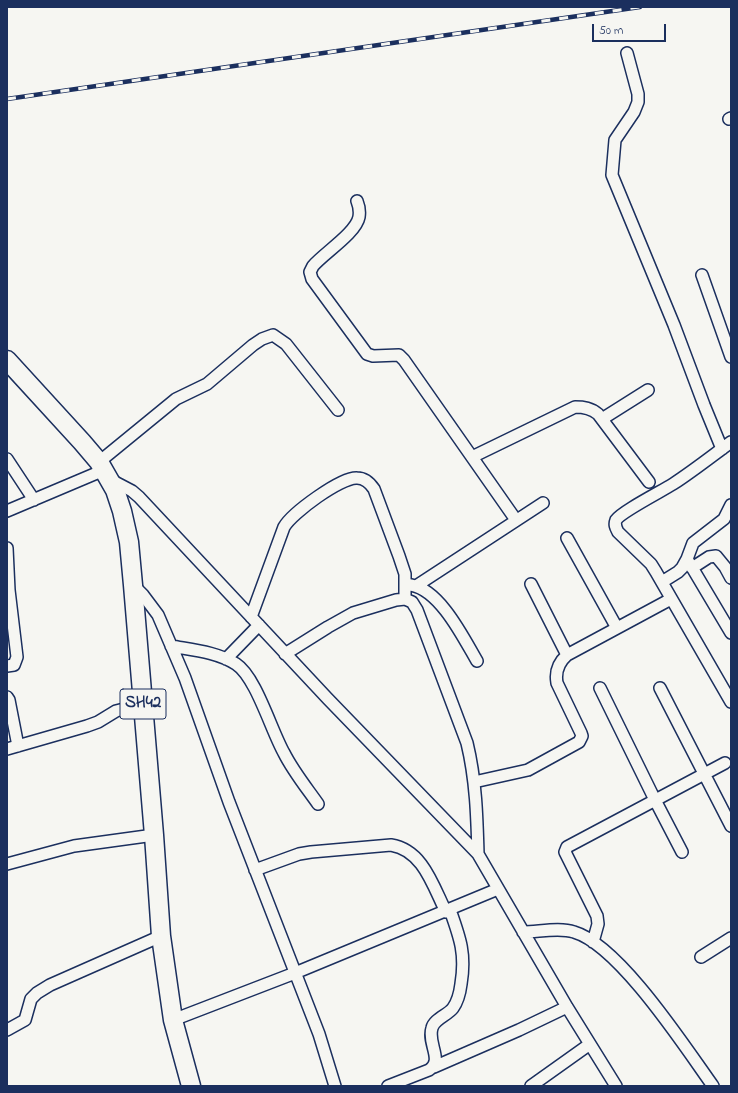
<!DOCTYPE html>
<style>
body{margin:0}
#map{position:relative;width:738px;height:1093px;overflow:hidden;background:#f6f6f2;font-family:"Indie Flower",sans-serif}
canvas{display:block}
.frame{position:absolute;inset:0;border:8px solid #1b2f5e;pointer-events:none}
.scale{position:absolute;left:592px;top:24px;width:74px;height:18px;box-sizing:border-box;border:2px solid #1b2f5e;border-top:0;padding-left:5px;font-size:12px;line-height:14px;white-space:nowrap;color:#1b2f5e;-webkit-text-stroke:3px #f6f6f2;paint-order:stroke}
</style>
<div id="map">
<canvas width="738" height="1093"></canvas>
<div class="frame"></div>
<div class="scale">50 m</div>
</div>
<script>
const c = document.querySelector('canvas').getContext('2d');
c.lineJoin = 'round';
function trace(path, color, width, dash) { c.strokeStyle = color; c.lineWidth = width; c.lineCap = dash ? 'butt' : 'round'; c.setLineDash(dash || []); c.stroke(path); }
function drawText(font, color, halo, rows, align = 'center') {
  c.font = font + ' "Indie Flower",sans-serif'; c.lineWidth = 3; c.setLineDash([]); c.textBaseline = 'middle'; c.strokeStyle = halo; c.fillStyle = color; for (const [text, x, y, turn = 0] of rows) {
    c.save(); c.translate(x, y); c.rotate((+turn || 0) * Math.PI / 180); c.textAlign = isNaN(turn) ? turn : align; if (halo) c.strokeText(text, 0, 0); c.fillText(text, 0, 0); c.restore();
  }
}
const minor = new Path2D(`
 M627 53 638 94V102L634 112 615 140 612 175 674 325 704 405 722 449
 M729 119 731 118
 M357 201C359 206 360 211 359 217 356 233 324 253 313 266L310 272 312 279 367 354 373 356 399 355 404 360 516 520
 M702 275 731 357
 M602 419 648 390
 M731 442C712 456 693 471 673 484 662 491 621 512 616 520 614 525 616 528 618 532L651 564 656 572 731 702
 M472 457 575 407C584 407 591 408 598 414L649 482
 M7 459 34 500
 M99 462 176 399 207 384 253 345 262 339 273 335 286 344 338 410
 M111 480 132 491 139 497 328 699 478 854 567 1007 616 1086
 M7 511 104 470
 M567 538 617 628
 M7 548 9 590 17 657 14 665 7 666
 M687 559 731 633
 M692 568 709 557 716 556 725 567 731 578
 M662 582 678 572 682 568 687 559 693 543 724 519 731 505
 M531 584 567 655
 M133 585 143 595 158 615 185 678 229 802 319 1034 335 1086
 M411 585C440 590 463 637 477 661
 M416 586 543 503
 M251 617 284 527C292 513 341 477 357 478 365 478 370 483 374 489L399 556 405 574V599
 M171 646C193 650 217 652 236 664 256 677 271 730 284 753 293 771 306 787 318 804
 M285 654 328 627 353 613 396 600 405 599 412 602 417 610 467 743C476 780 477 817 478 854
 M226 659 259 625
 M600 688 655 800 682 852
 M660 688 731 826
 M7 697 9 700 18 746
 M7 749 87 726 98 722 116 711 124 709 143 711
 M474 782 528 770 579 742 582 736 581 733 557 683C555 672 558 663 567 655L671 599
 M7 864 74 846 154 835
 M255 870 299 854 311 852 391 845C423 850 433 886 446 912
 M523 932C538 932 560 927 574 932 619 945 685 1047 713 1086
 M593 942 598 924 597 916 565 852 567 847 725 763
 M701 957 731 938
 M173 1020 295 973 498 889
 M7 1030 25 1020 31 999 37 993 50 985 161 936
 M434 1067 519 1030 567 1007
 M388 1086 429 1070C444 1060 427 1044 432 1028 434 1019 448 1015 453 1008 458 1001 460 992 461 984 466 954 460 938 450 910
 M531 1086 590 1044`);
const primary = new Path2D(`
 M7 360 82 442 99 462 115 490 122 511 129 542 133 585 154 835 161 936 173 1020 191 1086`);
trace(minor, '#1b2f5e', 14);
trace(primary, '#1b2f5e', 21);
trace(minor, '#f6f6f2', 11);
trace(primary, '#f6f6f2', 18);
const rail = new Path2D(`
 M7 99 640 7`);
trace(rail, '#1b2f5e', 4.5);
trace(rail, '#f6f6f2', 3, [9]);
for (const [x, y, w] of [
 [143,704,46]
]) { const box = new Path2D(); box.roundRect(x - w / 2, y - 15, w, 30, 3); c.fillStyle = '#f6f6f2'; c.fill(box); trace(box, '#1b2f5e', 1); }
drawText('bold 17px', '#1b2f5e', null, [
 ["SH42",143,704]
]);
</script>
